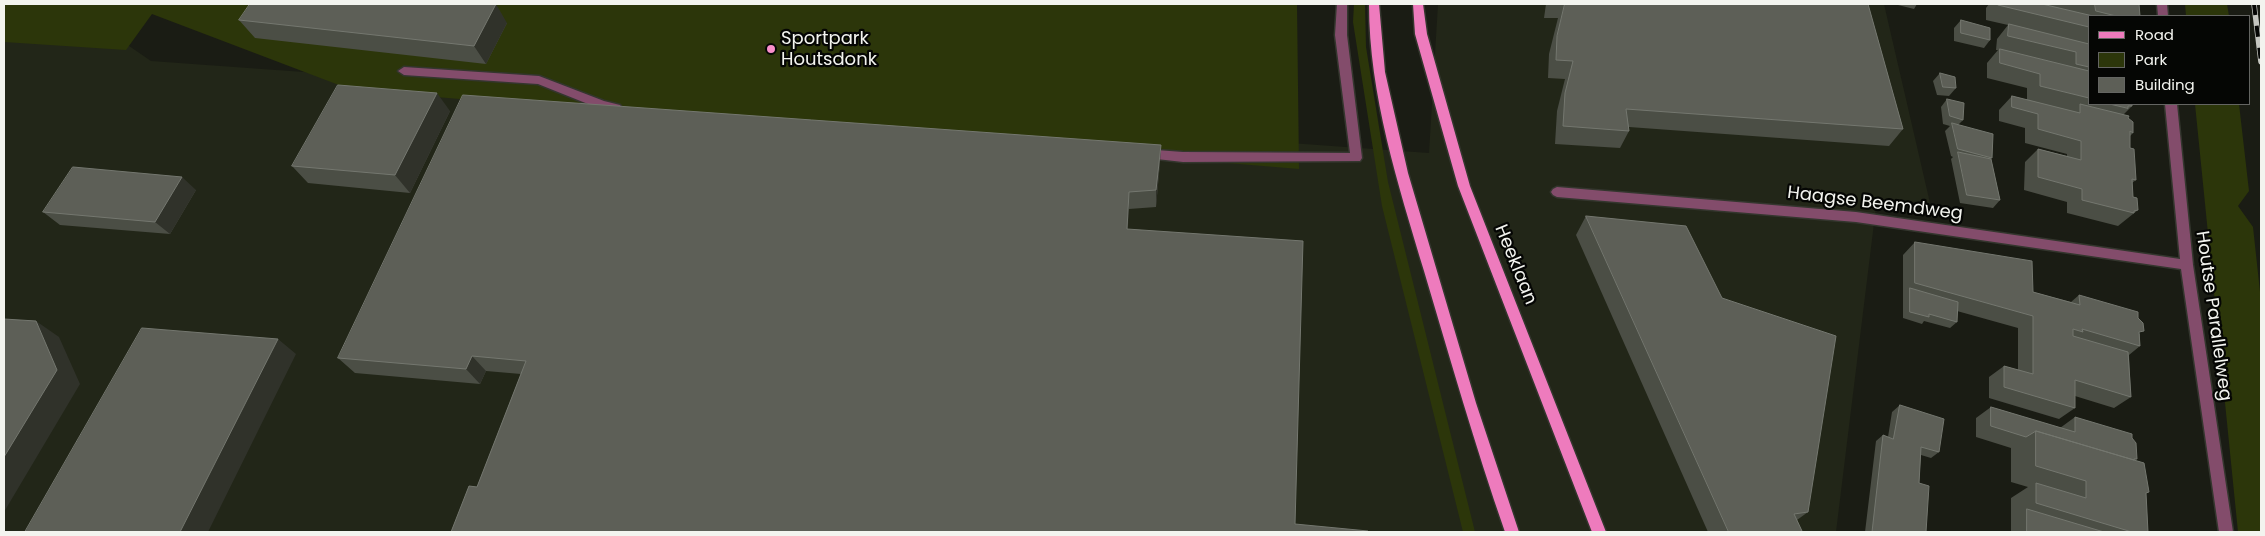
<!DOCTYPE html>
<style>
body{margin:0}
#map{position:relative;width:2265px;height:536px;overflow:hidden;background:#1a1c14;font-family:Poppins,sans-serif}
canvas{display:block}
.frame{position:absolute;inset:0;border:5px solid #f3f4ef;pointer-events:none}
.legend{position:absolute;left:2088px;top:15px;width:162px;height:90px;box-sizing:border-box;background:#050604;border:1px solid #646562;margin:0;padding:6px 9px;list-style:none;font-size:15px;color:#f3f4ef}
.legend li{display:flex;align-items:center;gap:10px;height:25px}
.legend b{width:25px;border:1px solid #646562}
</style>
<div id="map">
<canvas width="2265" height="536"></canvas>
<div class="frame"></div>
<ul class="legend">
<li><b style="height:6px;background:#ee7bbd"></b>Road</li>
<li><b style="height:14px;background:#2c360a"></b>Park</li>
<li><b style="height:14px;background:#5d5f57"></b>Building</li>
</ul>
</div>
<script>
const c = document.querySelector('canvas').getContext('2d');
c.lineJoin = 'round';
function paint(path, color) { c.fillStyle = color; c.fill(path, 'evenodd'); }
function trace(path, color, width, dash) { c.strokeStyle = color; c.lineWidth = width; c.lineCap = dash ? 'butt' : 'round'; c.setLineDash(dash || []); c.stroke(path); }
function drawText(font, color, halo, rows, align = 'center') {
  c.font = font + ' Poppins,sans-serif'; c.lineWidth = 4.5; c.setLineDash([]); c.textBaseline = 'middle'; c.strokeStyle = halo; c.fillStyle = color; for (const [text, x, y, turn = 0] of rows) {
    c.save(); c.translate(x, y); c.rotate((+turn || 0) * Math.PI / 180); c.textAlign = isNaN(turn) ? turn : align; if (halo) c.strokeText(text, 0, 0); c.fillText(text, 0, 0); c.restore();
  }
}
paint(new Path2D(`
 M4 4H68L151 61 1429 153 1438 4H1884L1930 203 1877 199 1836 532H4Z`), '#222618');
paint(new Path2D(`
 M4 4H1297L1299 169 352 90 152 14 126 50 4 42Z
 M1354 4H1365L1366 47 1388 182 1475 532H1463L1382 206 1353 22Z
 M2185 4H2227L2229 16H2186Z
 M2195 104H2239L2249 191 2238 206 2253 227 2261 301V532H2238Z`), '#2c360a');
const minor = new Path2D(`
 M1337 4H1347V35L1362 158 1360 161 1183 162 1139 157 1137 154 1143 149 1183 152 1350 153 1335 35Z
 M2157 4H2167L2168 16H2158Z
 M404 67 539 76 604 101 620 105 622 108 616 112 598 108 538 84 404 75 398 71Z
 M2165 104H2177L2193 265 2233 532H2219L2181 269 1856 222 1557 197 1553 195 1551 192 1553 189 1557 187 1856 212 2180 259Z`);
const major = new Path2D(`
 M1369 4H1379L1385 72 1408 173 1476 403 1519 532H1505C1475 446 1450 358 1424 271 1398 184 1369 95 1369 4Z
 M1413 4H1423L1427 34 1470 186 1606 532H1592L1458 186 1415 34Z`);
trace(minor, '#34362e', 3);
trace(major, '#34362e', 3);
paint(minor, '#834c6b');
paint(major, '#ee7bbd');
const rail = new Path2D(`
 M2254 4 2261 62`);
trace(rail, '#c5c6c0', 5.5);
trace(rail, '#050604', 4, [11]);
paint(new Path2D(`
 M1546 4H1868L1903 129 1889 146 1629 127V131L1620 148 1555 144 1557 111 1565 79 1548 78 1549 54 1558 18H1544Z
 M1897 4H1917L1914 9 1898 5Z
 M1989 4H2139L2140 16H2089V104H2132V106L2123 115 2128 118 2133 133 2130 136V148L2136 180 2132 183 2133 197 2138 210 2118 226 2067 213V202L2024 190 2025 162 2038 149 2067 156V154L2025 143V128L1999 121V110L2012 96 2027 100V88L1987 78V63L1998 50H1996L1997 39 2008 25 1986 20V8Z
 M239 20 507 23 486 64 255 38Z
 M1961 20 1990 40 1984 48 1954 41V28Z
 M1940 73 1956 88 1949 96 1937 95 1933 81Z
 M1947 99 1963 120 1958 125 1992 158 1991 159 2000 200 1993 208 1960 203 1951 159 1953 157 1951 156 1945 131 1950 126 1943 124 1941 107Z
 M450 111 410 193 308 183 292 166Z
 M1160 162 1156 207 1129 209 477 487 521 374 486 371 480 384 355 373 338 358Z
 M196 190 170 234 60 225 43 212Z
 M1586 216 1808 512 1797 520 1802 531 1801 532H1708L1576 235Z
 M1915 242 2033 292 2071 302 2079 295 2140 334V346L2129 355 2131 397 2114 408 2075 396V408L2059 419 1989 398V377L2004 366 2018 370V328L1957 311V322L1950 328 1924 321 1922 324 1903 318V255Z
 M1900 405 1939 452 1931 458 1921 455 1919 483 1926 532H1865L1876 441 1883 435 1888 437 1892 412Z
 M1991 407 2060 428 2075 417 2132 438 2137 459 2135 460 2146 494 2148 532H2011V498L2028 487 2011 482V448L1976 437V418Z`), '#4b4e45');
paint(new Path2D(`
 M496 4 507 23 486 64 474 46Z
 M437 93 450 111 410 193 395 175Z
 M1161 145 1160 162 1156 207V190Z
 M182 177 196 190 170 234 155 222Z
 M1129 192V209L1127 245V229Z
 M36 321 59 337 80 384 4 512V457Z
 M278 339 296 354 208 532H180Z
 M472 356 486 371 480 384 466 369Z`), '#30322a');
const building = new Path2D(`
 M250 4H496L474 46 239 20Z
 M1565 4H1868L1903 129 1626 109 1629 131 1563 126 1565 93 1573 61 1556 60 1557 36Z
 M1998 4H2042L2093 16H2089V27L1998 5Z
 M2095 4H2139L2140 16H2116L2096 11Z
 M1961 20 1990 28V40L1961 33Z
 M2009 24 2089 44V67L2076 64V52L2008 36Z
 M2000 49 2089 71V98L2040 86V74L2000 63Z
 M1940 73 1955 77 1956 88 1943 87Z
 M338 85 437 93 395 175 292 166Z
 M463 95 1161 145 1156 190 1129 192 1127 229 1303 241 1295 524 1368 531V532H451L469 486 477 487 526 361 472 356 466 369 338 358Z
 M2012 96 2080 113V104L2129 116 2128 118 2133 122V133L2130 131V148L2134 149 2135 164 2136 180 2132 179 2133 197 2137 198 2138 210 2134 211V213L2082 200V189L2038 177V149L2081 160V141L2038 129V114L2012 107Z
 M1947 99 1964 103 1963 120 1950 116Z
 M2110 104H2132V106H2128V108Z
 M1952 123 1993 134 1992 158 1958 149Z
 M1958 152 1991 159 2000 200 1967 195Z
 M73 167 182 177 155 222 43 212Z
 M1586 216 1686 226 1722 298 1836 336 1808 512 1794 514 1802 531 1797 532H1729Z
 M1915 242 2032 261 2033 292 2080 305 2079 295 2138 312V318L2143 323 2144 331 2139 332 2140 346 2082 329 2083 332 2073 329V336L2128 352 2131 397 2075 380V408L2004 387V366L2033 374V316L1915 283Z
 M1910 288 1958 302 1957 322 1929 314V317L1910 312Z
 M4 319 36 321 57 370 4 457Z
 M142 328 278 339 180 532H25Z
 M1900 405 1944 419 1939 452 1921 447 1919 483 1929 486 1926 532H1872L1883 435 1893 439Z
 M1991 407 2075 432V417L2132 434V438L2136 443 2137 459H2134V460L2036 431 2026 437 1991 426Z
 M2036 431 2144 463 2149 492 2146 493 2148 532H2132L2036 503V483L2086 498V481L2036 466Z
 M2027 509 2104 532H2027Z`);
paint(building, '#5d5f57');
trace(building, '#74776f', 1);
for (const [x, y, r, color] of [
 [771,49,5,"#f98fca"]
]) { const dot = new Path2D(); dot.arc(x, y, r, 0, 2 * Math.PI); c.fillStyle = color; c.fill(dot); trace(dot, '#050604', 2); }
drawText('18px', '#f3f4ef', '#050604', [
 ["Sportpark",781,39],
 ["Houtsdonk",781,60]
], 'left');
drawText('18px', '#f3f4ef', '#050604', [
 ["Haagse Beemdweg",1875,204,7],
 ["Heeklaan",1515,265,68],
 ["Houtse Parallelweg",2213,316,82]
]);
</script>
